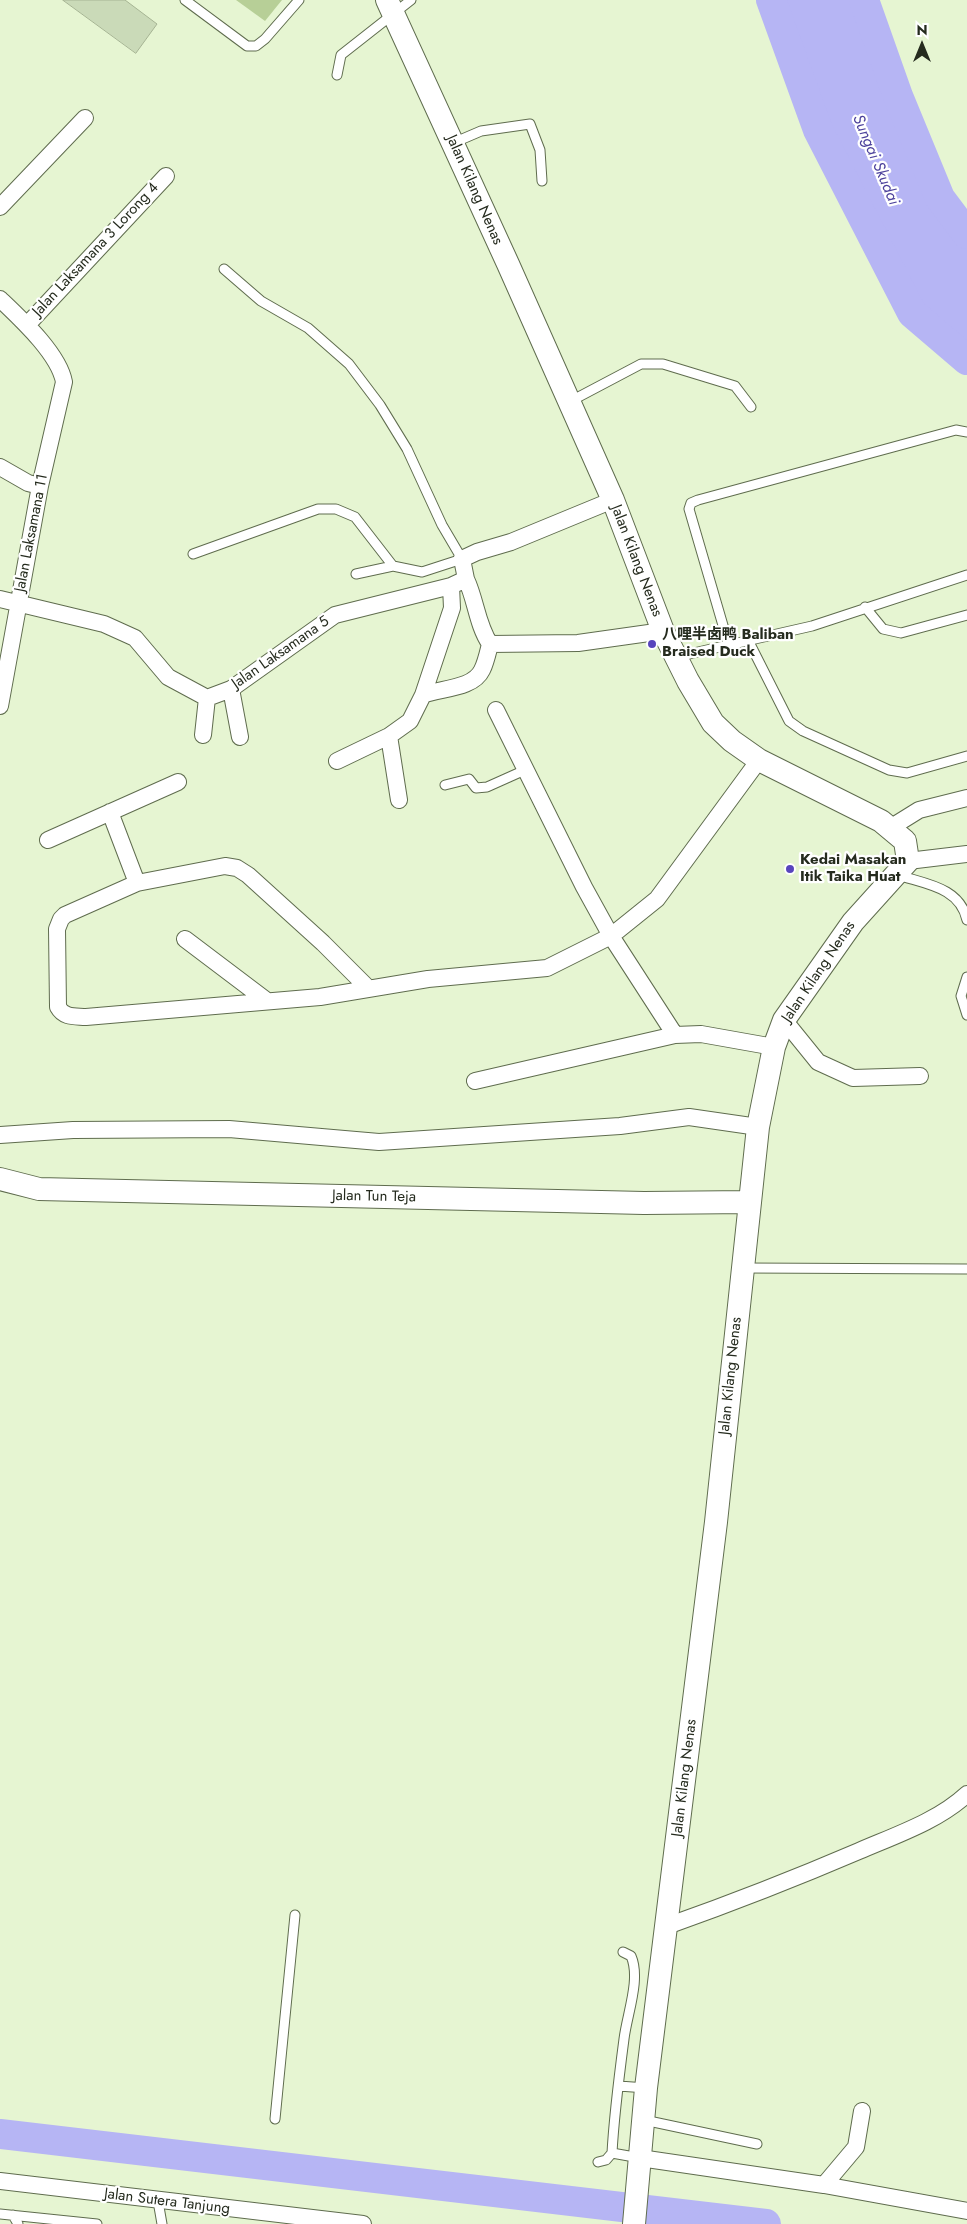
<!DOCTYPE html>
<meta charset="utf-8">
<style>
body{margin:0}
#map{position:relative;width:967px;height:2224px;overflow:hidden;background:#e6f5d2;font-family:Jost,sans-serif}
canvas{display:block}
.north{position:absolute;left:897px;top:20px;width:50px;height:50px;-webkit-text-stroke:4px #fff;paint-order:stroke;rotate:0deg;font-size:14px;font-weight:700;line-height:20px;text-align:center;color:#252b1e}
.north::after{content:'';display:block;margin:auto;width:18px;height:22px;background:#252b1e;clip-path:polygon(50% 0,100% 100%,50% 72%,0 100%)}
</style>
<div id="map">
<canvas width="967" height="2224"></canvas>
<div class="north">N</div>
</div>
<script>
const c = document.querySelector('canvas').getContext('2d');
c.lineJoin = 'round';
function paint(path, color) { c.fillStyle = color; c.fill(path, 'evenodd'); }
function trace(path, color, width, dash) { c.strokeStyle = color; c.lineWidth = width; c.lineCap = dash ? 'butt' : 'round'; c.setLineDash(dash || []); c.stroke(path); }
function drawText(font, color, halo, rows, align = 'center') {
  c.font = font + ' Jost,"Noto Sans SC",sans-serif'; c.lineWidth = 4.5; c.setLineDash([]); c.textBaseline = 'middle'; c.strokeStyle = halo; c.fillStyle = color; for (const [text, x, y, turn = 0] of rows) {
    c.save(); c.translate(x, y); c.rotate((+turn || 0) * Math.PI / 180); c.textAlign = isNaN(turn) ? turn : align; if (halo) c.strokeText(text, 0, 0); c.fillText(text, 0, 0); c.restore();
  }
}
paint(new Path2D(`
 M236 0H282L265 21Z`), '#b7cf97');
paint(new Path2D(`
 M771 0H864L898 96 940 198 967 234V360L912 313 818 130Z`), '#b6b5f4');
trace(new Path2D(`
 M771 0 818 130 912 313 967 360
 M864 0 898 96 940 198 967 234
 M0 2134 766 2224`), '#b6b5f4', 30);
const building = new Path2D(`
 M63 0H125L157 24 136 53Z`);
paint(building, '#cadab8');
trace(building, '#a5b393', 1);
const lane = new Path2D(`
 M185 0 247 46H256L265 39 299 0
 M337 75 341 55 411 0
 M453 143 481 131 530 124 540 150 542 181
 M224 269 261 301 308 328 349 364 380 405 407 449 442 525 462 559 422 572 393 566 356 574
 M569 402 641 364H663L735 386 751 407
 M193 554 318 509H336L355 517 393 566
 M865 607 883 629 901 633 967 615
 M749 642 789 721 803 731 889 770 907 773 967 756
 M729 646 689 509 691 503 698 500 956 430 967 432
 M676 657 812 626 967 575
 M445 785 469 779 476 788 487 787 525 770
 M898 875C925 884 960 887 967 920
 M967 977 961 996 967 1015
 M744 1268 967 1269
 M619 2086 646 2088
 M275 2119 295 1915
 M644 2120 757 2144
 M612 2153 640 2158
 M598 2162 606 2160 612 2153C614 2115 619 2077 624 2039 627 2014 641 1979 631 1956L623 1952
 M158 2201 162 2224
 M0 2214 97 2224
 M13 2215 18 2224`);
const street = new Path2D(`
 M0 207 85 118
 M0 299C21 319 59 354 64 382L40 486 0 706
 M27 325 166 176
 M0 467 28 483 40 486
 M466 579C476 600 477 625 490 644L578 643 663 631
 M0 599 104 624 135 638 168 677 207 698 231 689 335 615 451 586 466 579 462 559 477 552 511 542 613 500
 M231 689 240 737
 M423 695C441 688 473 689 482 670 486 662 488 652 490 644
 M496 710 584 887 611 936 675 1035
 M203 735 207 698
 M389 736 399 800
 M337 761 389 736 410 721 423 695 452 608 451 586
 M110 812 137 883
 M890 828 919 810 967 798
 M48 840 178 782
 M908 861 967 854
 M185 939 267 1001
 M368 988 323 943 248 875 237 868 225 866 137 883 65 915 61 919 57 929 58 1007C64 1018 75 1016 86 1017L320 997 428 979 547 968 611 936 657 899 759 760
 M784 1020 818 1062 853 1078 920 1076
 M475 1081 675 1035 701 1034 774 1047
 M0 1135 73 1130 229 1129 379 1142 620 1126 689 1117 758 1127
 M667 1926C732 1903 796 1878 859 1851 896 1835 938 1821 967 1794
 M640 2158 824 2185 967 2211
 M0 2181 363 2224
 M824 2185 856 2147 862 2111`);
const secondary = new Path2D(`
 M387 0 508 264 613 500 663 631 688 681 713 723 732 741 759 760 881 821 905 841 908 861 853 922 784 1020 774 1047 758 1127 716 1522 646 2088 634 2224
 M0 1179 39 1189 644 1203 749 1202`);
trace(lane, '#5f6c4e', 11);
trace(street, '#5f6c4e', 18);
trace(secondary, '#5f6c4e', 24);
trace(lane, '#fff', 9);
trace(street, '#fff', 16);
trace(secondary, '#fff', 22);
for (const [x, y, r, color] of [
 [652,644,5,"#5845bd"],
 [790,869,5,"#5845bd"]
]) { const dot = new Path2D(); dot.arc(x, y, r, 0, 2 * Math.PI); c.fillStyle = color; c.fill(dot); trace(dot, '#fff', 2); }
drawText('15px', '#252b1e', '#fff', [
 ["Jalan Kilang Nenas",474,190,66],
 ["Jalan Laksamana 3 Lorong 4",96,250,-47],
 ["Jalan Laksamana 11",32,533,-79],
 ["Jalan Kilang Nenas",636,561,69],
 ["Jalan Laksamana 5",281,653,-35],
 ["Jalan Kilang Nenas",819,972,-56],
 ["Jalan Tun Teja",374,1197,1],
 ["Jalan Kilang Nenas",731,1376,-84],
 ["Jalan Kilang Nenas",685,1778,-83],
 ["Jalan Sutera Tanjung",167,2202,7]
]);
drawText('bold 15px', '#252b1e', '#fff', [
 ["八哩半卤鸭 Baliban",662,635],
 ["Braised Duck",662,652],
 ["Kedai Masakan",800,860],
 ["Itik Taika Huat",800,877]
], 'left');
drawText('italic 16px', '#4d429c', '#fff', [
 ["Sungai Skudai",875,160,67]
]);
</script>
